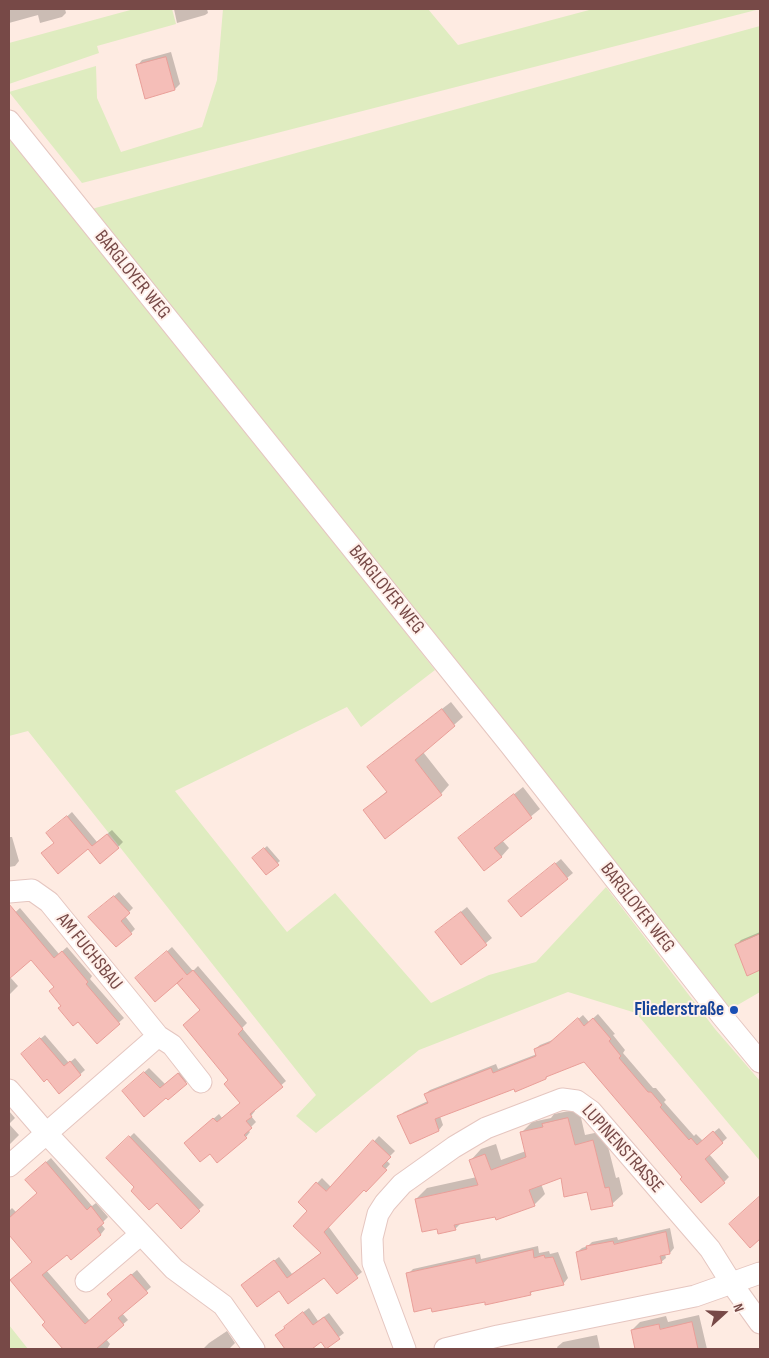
<!DOCTYPE html>
<meta charset="utf-8">
<style>
body{margin:0}
#map{position:relative;width:769px;height:1358px;overflow:hidden;background:#feebe2;font-family:"Sofia Sans Condensed",sans-serif}
canvas{display:block}
.frame{position:absolute;inset:0;border:10px solid #774947;pointer-events:none}
.north{position:absolute;left:699px;top:1288px;width:50px;height:50px;-webkit-text-stroke:4px #fff0ea;paint-order:stroke;rotate:70deg;font-size:14px;font-weight:700;line-height:20px;text-align:center;color:#774947}
.north::after{content:'';display:block;margin:auto;width:18px;height:22px;background:#774947;clip-path:polygon(50% 0,100% 100%,50% 72%,0 100%)}
</style>
<div id="map">
<canvas width="769" height="1358"></canvas>
<div class="frame"></div>
<div class="north">N</div>
</div>
<script>
const c = document.querySelector('canvas').getContext('2d');
c.lineJoin = 'round';
function paint(path, color) { c.fillStyle = color; c.fill(path, 'evenodd'); }
function trace(path, color, width, dash) { c.strokeStyle = color; c.lineWidth = width; c.lineCap = dash ? 'butt' : 'round'; c.setLineDash(dash || []); c.stroke(path); }
function drawText(font, color, halo, rows, align = 'center') {
  c.font = font + ' "Sofia Sans Condensed",sans-serif'; c.lineWidth = 4; c.setLineDash([]); c.textBaseline = 'middle'; c.strokeStyle = halo; c.fillStyle = color; for (const [text, x, y, turn = 0] of rows) {
    c.save(); c.translate(x, y); c.rotate((+turn || 0) * Math.PI / 180); c.textAlign = isNaN(turn) ? turn : align; if (halo) c.strokeText(text, 0, 0); c.fillText(text, 0, 0); c.restore();
  }
}
paint(new Path2D(`
 M134 9H172L176 24 97 46 99 53 9 84V43Z
 M223 9H428L458 45 593 9H760L82 183 9 92 96 66 97 98 121 152 202 127 217 80Z
 M760 26V992L729 1010 88 210Z
 M9 131 69 204 435 670 361 727 347 707 175 791 287 932 335 893 431 1003 489 975 536 962 606 887 715 1029 760 1081V1161L636 1013 568 992 419 1050 316 1133 296 1116 316 1095 28 731 9 736Z
 M9 1325 28 1349H9Z`), '#dfecc0');
paint(new Path2D(`
 M9 9H65L66 13 62 17 40 23 38 15 9 23Z
 M174 9H207L208 13 205 15 177 23Z
 M171 52 180 84 175 89 137 66 142 60Z
 M451 702 463 717 423 752 449 785 441 794 365 810 387 791 369 767 377 759Z
 M523 787 540 809 502 840 509 848 501 857 460 838Z
 M72 812 97 842 112 830 123 842 118 847H88L55 842 53 829Z
 M9 837H12L19 861 15 866 9 867Z
 M267 846 280 861 266 873 254 858Z
 M561 859 573 873 567 878 516 895Z
 M119 892 133 908 125 916 135 929 131 933 94 913Z
 M467 907 492 938 461 964 442 927Z
 M20 908 59 954 67 947 92 976 90 979 124 1018 97 1042 78 1020 62 1005 55 986 32 958 10 977 18 986 9 995V918Z
 M760 932V969L748 974 736 945 741 940Z
 M172 947 193 971 198 966 247 1023 242 1028 286 1081 254 1109 255 1111 251 1116 256 1122 248 1130 250 1132 246 1137 210 1152 191 1138 219 1114 222 1118 241 1102 230 1079 202 1010 179 983 142 974Z
 M598 1014 615 1034 613 1035 625 1050 623 1053 653 1088H656L666 1100 664 1102 694 1136 696 1134 703 1141 719 1128 727 1138 709 1154 729 1177 724 1182 684 1177 584 1061 550 1074 546 1078 514 1087 440 1116 443 1125 439 1130 410 1142 399 1117 404 1112 428 1101 425 1094 430 1090 496 1064 498 1069 537 1054 535 1049 540 1045 555 1039 583 1015 589 1022Z
 M45 1035 69 1063 75 1058 85 1070 60 1092 27 1050Z
 M149 1068 165 1084 183 1069 191 1079 166 1096 128 1087Z
 M579 1109 585 1135 604 1131 616 1178 619 1177 623 1194 612 1204 562 1177 541 1184 545 1194 534 1205 462 1222 455 1229 438 1228 416 1199 427 1188 477 1177 471 1160 481 1149 496 1144 501 1160 526 1151 522 1132 532 1122 551 1118 554 1114Z
 M9 1111 15 1118 9 1124 19 1135 9 1145Z
 M134 1133 204 1205 181 1227 157 1201 136 1187 108 1158Z
 M379 1136 395 1151 386 1160 390 1164 366 1191 364 1189 328 1226 362 1272 337 1293 325 1276 279 1289 242 1285 279 1257 292 1274 322 1252 309 1211 299 1202 322 1178 331 1187Z
 M51 1158 92 1206 96 1203 108 1217 101 1224 105 1229 101 1234 71 1259 67 1254 46 1270 90 1321 114 1300 113 1290 137 1270 151 1287 122 1313 128 1320 106 1339 110 1344 107 1349H68L46 1323 33 1262 9 1233V1211L12 1208 16 1212 38 1193 31 1175Z
 M670 1228 674 1248 670 1253 665 1254 666 1258 661 1262 577 1252 582 1248 588 1246 592 1242 617 1237 618 1240Z
 M538 1246 539 1253 549 1251 550 1254 558 1252 568 1278 563 1284 534 1290 530 1294 432 1307 408 1274 413 1269 480 1254 481 1259Z
 M309 1308 318 1321 329 1313 344 1333 326 1347 322 1341 310 1349H287L277 1336 290 1322Z
 M699 1315 707 1349H637L632 1330 640 1322 666 1316 668 1322Z
 M227 1331 235 1343 230 1348 228 1349H205L204 1348 209 1343Z
 M597 1335 600 1349H558L557 1347 563 1342Z`), '#0003');
const building = new Path2D(`
 M166 57 175 90 145 99 136 65Z
 M442 709 455 726 415 760 442 795 385 839 363 810 387 792 367 767Z
 M514 794 532 818 494 848 502 857 484 871 458 838Z
 M67 816 92 846 107 834 119 848 100 864 88 849 58 874 41 853 54 843 46 833Z
 M264 848 279 865 266 875 252 858Z
 M555 863 568 879 521 917 508 901Z
 M114 896 130 913 121 921 132 934 116 947 88 917Z
 M9 904 54 958 62 951 88 982 86 984 120 1024 97 1044 78 1022 73 1026 58 1008 61 1006 49 991 54 987 31 960 9 979Z
 M461 912 487 945 461 965 435 932Z
 M760 934V970L747 976 735 945Z
 M167 951 187 975 193 970 243 1029 238 1034 283 1087 250 1114 252 1117 246 1121 252 1128 244 1135 247 1138 217 1163 210 1154 200 1162 184 1143 213 1118 217 1122 240 1103 224 1084 228 1080 183 1025 200 1010 177 983 183 978 155 1002 135 978Z
 M578 1018 584 1026 593 1018 611 1039 609 1041 621 1056 619 1058 648 1092H651L662 1105 660 1107 689 1140 691 1138 697 1145 713 1131 723 1143 705 1159 725 1183 701 1203 680 1179 682 1177 584 1062 546 1077V1079L515 1092 514 1089 435 1119 439 1131 410 1144 397 1116 428 1103 424 1094 491 1068 493 1073 536 1056 534 1049 549 1043Z
 M40 1038 64 1066 70 1061 81 1075 59 1094 47 1079 44 1082 21 1054Z
 M144 1072 160 1088 178 1073 187 1084 168 1100 166 1098 144 1117 122 1091Z
 M568 1118 575 1145 593 1140 605 1188 609 1187 613 1206 591 1210 587 1192 564 1197 561 1178 529 1190 535 1206 496 1220 495 1217 454 1225 456 1230 438 1234 437 1229 422 1232 415 1199 478 1185 469 1160 485 1154 491 1170 526 1157 520 1132 543 1127 542 1124Z
 M129 1136 200 1211 181 1229 157 1203 149 1210 131 1191 134 1187 106 1158Z
 M373 1140 391 1157 382 1166 387 1170 366 1192 364 1190 324 1232 358 1278 337 1294 324 1278 288 1304 279 1291 257 1307 241 1285 274 1260 287 1278 321 1253 293 1226 307 1211 298 1202 316 1182 326 1191Z
 M46 1162 87 1210 91 1206 104 1223 97 1229 101 1235 71 1260 67 1255 42 1275 85 1324 112 1300 107 1294 131 1274 148 1293 118 1318 124 1325 96 1349H63L42 1325 45 1322 10 1280 32 1262 9 1235V1218L37 1193 25 1180Z
 M760 1196V1239L750 1248 729 1224Z
 M666 1232 670 1254 660 1256 662 1263 581 1280 576 1252 587 1249 586 1246 613 1241 614 1244Z
 M533 1250 534 1258 544 1255 545 1258 553 1257 564 1285 530 1292 531 1295 485 1305V1302L432 1312 431 1308 414 1312 406 1273 475 1258 476 1263Z
 M303 1312 313 1325 324 1317 340 1339 326 1349 321 1342 312 1349H285L275 1335 285 1328 284 1327Z
 M692 1322 698 1349H635L631 1330 659 1324 660 1329Z`);
paint(building, '#f5beb8');
trace(building, '#e99e98', 1);
const street = new Path2D(`
 M9 121 511 746 722 1016 760 1062
 M9 892 32 890 49 902 158 1036 9 1166
 M158 1036 172 1045 201 1082
 M9 1090 47 1134 174 1269 223 1305 254 1349
 M86 1281 141 1234
 M405 1349 373 1263 372 1238 378 1214 385 1203 402 1184 454 1147 486 1128 562 1099 577 1101 591 1111 710 1249 732 1284 760 1323
 M445 1349 498 1336 695 1296 760 1273`);
trace(street, '#e5c6c0', 23);
trace(street, '#fff', 21);
for (const [x, y, r, color] of [
 [734,1010,5,"#1a4fb4"]
]) { const dot = new Path2D(); dot.arc(x, y, r, 0, 2 * Math.PI); c.fillStyle = color; c.fill(dot); trace(dot, '#fff0ea', 2); }
drawText('19px', '#774947', '#fff0ea', [
 ["BARGLOYER WEG",132,275,51],
 ["BARGLOYER WEG",386,590,51],
 ["BARGLOYER WEG",637,908,52],
 ["AM FUCHSBAU",89,952,51],
 ["LUPINENSTRASSE",622,1149,48]
]);
drawText('bold 19px', '#164399', '#fff0ea', [
 ["Fliederstraße",724,1010]
], 'right');
</script>
